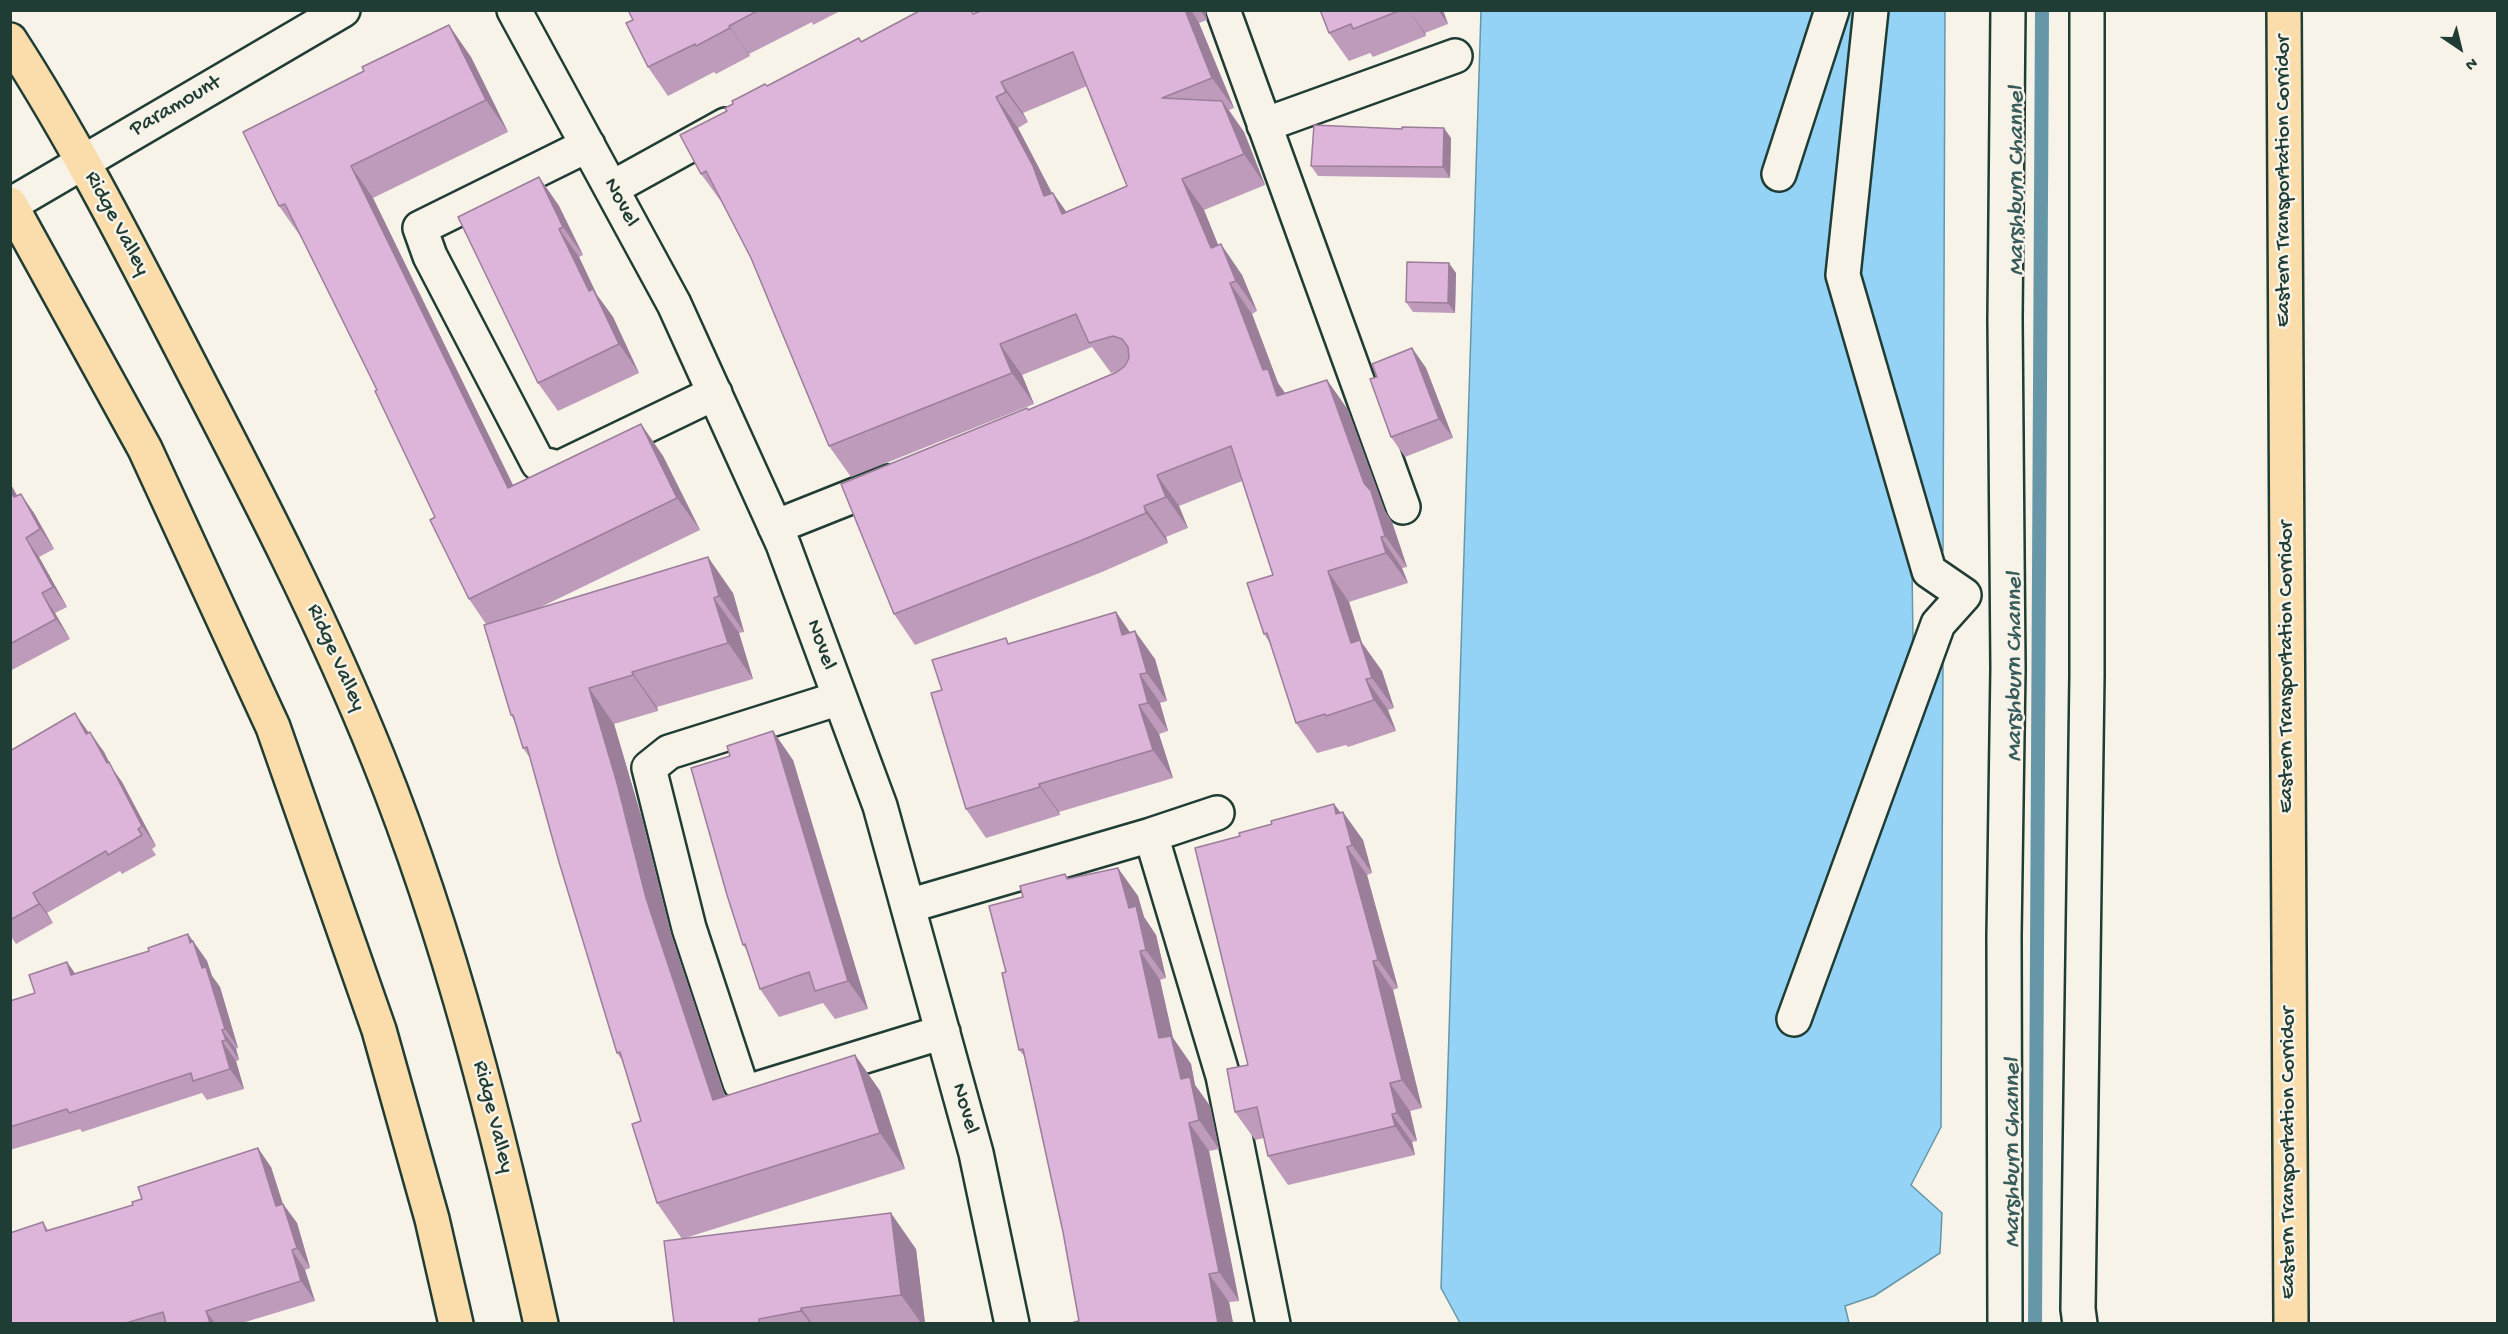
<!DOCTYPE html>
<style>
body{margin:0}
#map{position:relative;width:2508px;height:1334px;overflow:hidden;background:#f7f3e8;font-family:"Gochi Hand",sans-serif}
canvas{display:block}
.frame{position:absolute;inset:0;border:12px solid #1f3d34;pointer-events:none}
.north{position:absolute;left:2430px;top:18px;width:60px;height:60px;-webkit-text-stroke:4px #f7f3e8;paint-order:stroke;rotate:145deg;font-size:16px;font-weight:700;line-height:24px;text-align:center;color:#1f3d34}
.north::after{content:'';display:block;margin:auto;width:21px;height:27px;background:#1f3d34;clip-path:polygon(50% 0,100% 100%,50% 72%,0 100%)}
</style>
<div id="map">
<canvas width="2508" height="1334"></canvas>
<div class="frame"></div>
<div class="north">N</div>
</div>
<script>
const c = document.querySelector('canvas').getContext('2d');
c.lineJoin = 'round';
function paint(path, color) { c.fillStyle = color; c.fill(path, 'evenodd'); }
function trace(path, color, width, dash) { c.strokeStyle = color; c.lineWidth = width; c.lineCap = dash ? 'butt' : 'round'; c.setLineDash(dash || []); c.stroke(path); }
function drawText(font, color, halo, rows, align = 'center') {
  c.font = font + ' "Gochi Hand",sans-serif'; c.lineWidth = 5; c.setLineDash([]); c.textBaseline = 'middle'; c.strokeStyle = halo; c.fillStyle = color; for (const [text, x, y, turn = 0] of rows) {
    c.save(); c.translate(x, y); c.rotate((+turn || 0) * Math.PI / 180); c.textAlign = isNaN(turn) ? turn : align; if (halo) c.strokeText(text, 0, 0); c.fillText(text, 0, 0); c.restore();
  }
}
const water = new Path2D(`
 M1481 11H1945L1943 551 1912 567 1913 641 1943 653 1941 1127 1911 1185 1942 1213 1940 1253 1874 1296 1845 1306 1849 1323H1460L1441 1288Z`);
paint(water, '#95d3f6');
trace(water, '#6697a8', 1.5);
trace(new Path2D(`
 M2035 1324 2042 10`), '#6697a8', 14);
const minor = new Path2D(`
 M514 10 674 304 783 544 880 806 976 1153 1012 1324
 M1223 10 1403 507
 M1264 125 1455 56
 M588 145 420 228 430 256 538 463 559 468 715 393
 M1779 174 1832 10
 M612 188 726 125
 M10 205 343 10
 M775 527 888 482
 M840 698 669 752 649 768 689 928 740 1083 748 1089H757L943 1032
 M1151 835 1217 813
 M908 906 1151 835 1223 1076 1273 1324
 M1794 1019 1938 624 1964 595 1929 571 1843 275 1871 10
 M2005 1324 2004 936 2008 668 2005 319 2008 10
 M2080 1324 2078 1309 2087 676V10`);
const major = new Path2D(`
 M10 40C76 142 131 251 187 359 255 490 323 621 378 758 451 940 499 1132 541 1324
 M10 204 145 449 273 727 379 1030 432 1219 456 1324`);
const highway = new Path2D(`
 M2284 10 2291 1324`);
trace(minor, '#1f3d34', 38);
trace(major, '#1f3d34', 38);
trace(highway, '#1f3d34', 38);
trace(minor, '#f7f3e8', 33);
trace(major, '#faddab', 33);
trace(highway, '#faddab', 33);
paint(new Path2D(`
 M628 10H842L813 25 812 22 749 54 750 56 716 74 714 72 668 96 648 67 633 20Z
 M983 10H1205L1207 20 1199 23 1234 108 1229 110 1244 132 1265 185 1204 210 1218 245 1242 275 1257 311 1252 314 1278 383 1285 393 1327 380 1348 410 1385 511 1392 522 1407 567 1402 568 1408 583 1349 602 1362 643 1382 671 1394 708 1388 710 1396 731 1348 747 1346 745 1317 753 1296 723 1270 643 1264 634 1273 575 1242 481 1179 506 1188 528 1166 537 1168 543 1102 572 915 645 894 614 1028 410 1118 371 1111 373 1092 347 1022 375 1034 404 851 477 829 446 751 258 723 204 701 174 727 111 861 42 977 13ZM1087 86 1127 186 1066 212 1053 193H1052L1018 128 1028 122 1023 113Z
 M1320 10H1443L1448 24 1425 33 1426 36 1373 57 1370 53 1349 61 1329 33Z
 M471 57 508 132 373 198 513 485 641 424 663 456 700 530 539 608 733 593 744 632 739 633 753 679 657 707 658 711 614 724 642 819 671 934 725 1096 855 1055 880 1091 905 1169 682 1239 657 1203 641 1121 622 1060 617 1053 530 758 523 748 515 722 511 715 486 624 469 599 435 517 377 390 301 237 279 206Z
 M1402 129 1451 138 1450 178 1318 176 1311 166Z
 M539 177 559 206 583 255 579 257 597 295 613 317 639 373 558 411 538 383Z
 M1456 273 1455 313 1413 312 1406 302Z
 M1412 348 1426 368 1453 438 1405 457 1391 437 1377 377Z
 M10 483 17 495 34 513 54 549 39 557 67 607 55 613 70 639 10 671Z
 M1116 612 1130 633 1155 659 1167 701 1160 703 1168 731 1159 734 1173 778 1059 812 1060 815 986 838 966 809 942 690 1010 643Z
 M89 733 104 752 112 768 122 782 156 846 152 849 156 855 122 874 120 871 47 913 53 923 16 944 10 935V751Z
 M793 760 868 1009 835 1019 823 1003 779 1017 760 989 748 952 743 945Z
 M1334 804 1363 840 1372 873 1367 875 1398 988 1393 990 1422 1108 1410 1111 1417 1141 1412 1142 1415 1155 1288 1185 1268 1156 1264 1138 1255 1140 1235 1112 1248 1065 1240 836 1272 824Z
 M1065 874 1069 879 1138 896 1144 917 1156 935 1166 978 1160 980 1173 1038 1191 1064 1195 1085 1210 1106 1219 1149 1209 1151 1239 1301 1229 1302 1233 1323H1074L1079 1321 1063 1232 1025 1057 1019 1050 1006 972Z
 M193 941 207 961 212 976 220 987 238 1048 236 1049 239 1060 236 1061 244 1089 207 1100 202 1093 82 1132 80 1129 10 1150V1001L35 993 67 962 75 974Z
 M271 1167 283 1204 297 1223 310 1268 305 1270 315 1301 242 1323H10L43 1222 48 1230Z
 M916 1249 925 1323H674Z`), '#be9bbb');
paint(new Path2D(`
 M1185 10H1191L1199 23 1234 108 1212 78Z
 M1200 10H1205L1207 20Z
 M1408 10 1425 33 1426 36Z
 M1438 10H1443L1448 24Z
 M449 25 471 57 508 132 486 100Z
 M729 26 749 54 750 56 730 28Z
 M1001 82 1023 113 1028 122 1006 92Z
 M996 97 1018 128 1054 197 1044 196Z
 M1222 101 1244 132 1265 185 1244 154Z
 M1444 128 1451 138 1450 178 1443 167Z
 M351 166 373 198 530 520 508 488Z
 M539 177 559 206 583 255 563 227Z
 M1182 179 1204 210 1232 279 1211 248Z
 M1053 193 1075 224 1062 214Z
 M559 229 579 257 597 295 613 317 639 373 619 344 589 291Z
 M1221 244 1242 275 1257 311 1236 281Z
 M1449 263 1456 273 1455 313 1448 303Z
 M1230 283 1252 314 1278 383 1289 399 1277 396 1263 370Z
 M1000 344 1022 375 1034 404 1012 373Z
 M1412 348 1426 368 1453 438 1439 419Z
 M1327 380 1348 410 1385 511 1392 522 1407 567 1385 536 1364 483Z
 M641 424 663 456 700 530 677 498Z
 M1157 475 1179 506 1188 528 1166 497Z
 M10 483 28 516 14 497 10 489Z
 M21 494 34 513 54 549 40 529Z
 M1144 506 1166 537 1168 543 1146 513Z
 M1381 537 1402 568 1408 583 1386 553Z
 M26 538 39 557 67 607 53 587Z
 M708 557 733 593 744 632 719 596Z
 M1328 571 1349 602 1362 643 1382 671 1394 708 1372 678 1351 643Z
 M42 593 55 613 70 639 56 619Z
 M714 598 739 633 753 679 728 643Z
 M1116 612 1136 641 1122 635Z
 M1135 631 1155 659 1167 701 1147 673Z
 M632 672 657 707 658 711 633 675Z
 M1140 674 1160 703 1168 731 1148 703Z
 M1366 679 1388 710 1396 731 1374 700Z
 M589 688 614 724 642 819 671 934 738 1136 713 1100 646 898Z
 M1139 705 1159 734 1173 778 1153 750Z
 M75 713 89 733 86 734Z
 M773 731 793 760 868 1009 848 981Z
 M90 732 104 752 112 768 122 782 156 846 142 826Z
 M1039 784 1059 812 1060 815 1040 787Z
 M1334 804 1346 821 1343 812 1363 840 1372 873 1352 845 1336 814Z
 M1347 847 1367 875 1398 988 1378 960Z
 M1118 868 1138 896 1144 917 1156 935 1166 978 1146 950 1129 908Z
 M33 893 47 913 53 923 39 904Z
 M188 934 207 961 212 976 220 987 238 1048 225 1029 202 968 190 943Z
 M1140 951 1160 980 1173 1038 1191 1064 1195 1085 1210 1106 1219 1149 1199 1120 1159 1038Z
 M1373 961 1393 990 1422 1108 1402 1080Z
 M67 962 81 982 71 975Z
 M222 1030 236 1049 239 1060 226 1040Z
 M222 1041 236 1061 244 1089 230 1069Z
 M855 1055 880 1091 905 1169 880 1133Z
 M1390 1083 1410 1111 1417 1141 1397 1113Z
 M1392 1114 1412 1142 1415 1155 1395 1126Z
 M1189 1123 1209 1151 1239 1301 1219 1272Z
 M258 1148 271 1167 285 1211 283 1204 297 1223 310 1268 297 1248 276 1206Z
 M891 1213 916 1249 925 1323H921L901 1295Z
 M292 1250 305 1270 315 1301 301 1281Z
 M1209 1274 1229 1302 1233 1323H1218Z
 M801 1308 812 1323H810L801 1311Z
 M206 1311 215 1323H211L210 1322Z`), '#9b7e99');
const building = new Path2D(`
 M628 10H759L729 26 730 28 696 46 695 44 648 67 626 23 633 20Z
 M921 10H971L973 14 983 10H1185L1212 78 1162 98 1222 101 1244 154 1182 179 1211 248 1221 244 1236 281 1230 283 1263 370 1268 369 1277 396 1327 380 1364 483 1371 491 1385 536 1381 537 1386 553 1328 571 1351 643 1360 640 1372 678 1366 679 1374 700 1326 716 1325 714 1296 723 1267 633 1264 634 1247 583 1273 575 1231 446 1157 475 1166 497 1144 506 1146 513 1080 541 894 614 841 484 1027 408 1028 410 1117 372 1125 366 1129 358 1128 347 1122 339 1113 336 1089 343 1076 314 1000 344 1012 373 829 446 751 258 706 171 701 174 680 135 727 111 725 108 733 104 732 101 744 95 765 84 767 86 859 38 861 42ZM1073 52 1127 186 1062 214 1053 193 1044 196 1033 166 996 97 1006 92 1001 82Z
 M1320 10H1401L1353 29 1351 24 1329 33Z
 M449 25 486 100 351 166 508 488 641 424 677 498 469 599 430 520 435 517 375 391 377 390 285 204 279 206 243 132 364 71 362 67Z
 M1314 125 1402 129V127L1444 128 1443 167 1311 166Z
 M539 177 563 227 559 229 589 291 593 289 619 344 538 383 458 217Z
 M1407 262 1449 263 1448 303 1406 302Z
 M1412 348 1439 419 1391 437 1370 379 1377 377 1372 364Z
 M10 489 14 497 21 494 40 529 26 538 53 587 42 593 56 619 10 644Z
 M708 557 719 596 714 598 728 643 632 672 633 675 589 688 617 783 646 898 713 1100 855 1055 880 1133 657 1203 632 1124 641 1121 620 1052 617 1053 559 862 527 747 523 748 513 715H511L484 625Z
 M1116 612 1122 635 1135 631 1147 673 1140 674 1148 703 1139 705 1153 750 1039 784 1040 787 966 809 931 693 942 690 932 660 1006 638 1008 644Z
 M75 713 86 734 90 732 107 763 109 762 142 826 138 829 142 835 108 855 106 851 33 893 39 904 10 920V751Z
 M773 731 848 981 815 991 809 972 760 989 745 944 743 945 727 895 691 768 730 756 727 746Z
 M1334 804 1336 814 1343 812 1352 845 1347 847 1378 960 1373 961 1402 1080 1390 1083 1397 1113 1392 1114 1395 1126 1268 1156 1257 1107 1235 1112 1227 1069 1248 1065 1195 848 1240 836 1239 833 1272 824 1271 821Z
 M1118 868 1129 908 1136 906 1146 950 1140 951 1159 1038 1171 1036 1181 1079 1190 1077 1199 1120 1189 1123 1219 1272 1209 1274 1218 1323H1074V1322L1079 1321 1063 1232 1023 1049 1019 1050 1002 973 1006 972 989 906 1023 897 1020 886 1065 874 1067 879Z
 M188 934 190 943 193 941 202 968 206 967 225 1029 222 1030 226 1040 222 1041 230 1069 193 1081 191 1073 69 1113 67 1109 10 1127V1001L35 993 29 975 67 962 71 975 149 951 148 948Z
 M258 1148 276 1206 283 1204 297 1248 292 1250 301 1281 206 1311 210 1322 205 1323H166L163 1312 126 1323H10V1233L43 1222 46 1231 133 1205 132 1202 142 1199 138 1187Z
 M891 1213 901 1295 801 1308V1311L759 1319V1323H674L664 1241Z`);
paint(building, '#ddb4da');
trace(building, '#9b7e99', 1.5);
drawText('22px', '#1f3d34', '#f7f3e8', [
 ["Paramount",176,107,-30],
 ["Eastern Transportation Corridor",2285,181,-90],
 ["Novel",620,203,62],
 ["Ridge Valley",116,224,62],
 ["Novel",820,645,70],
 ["Ridge Valley",335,658,66],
 ["Eastern Transportation Corridor",2288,667,-90],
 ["Novel",964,1109,74],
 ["Ridge Valley",492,1117,76],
 ["Eastern Transportation Corridor",2290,1153,-90]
]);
drawText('italic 24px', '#375b5b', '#f7f3e8', [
 ["Marshburn Channel",2018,181,-90],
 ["Marshburn Channel",2016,667,-90],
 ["Marshburn Channel",2014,1153,-90]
]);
</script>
